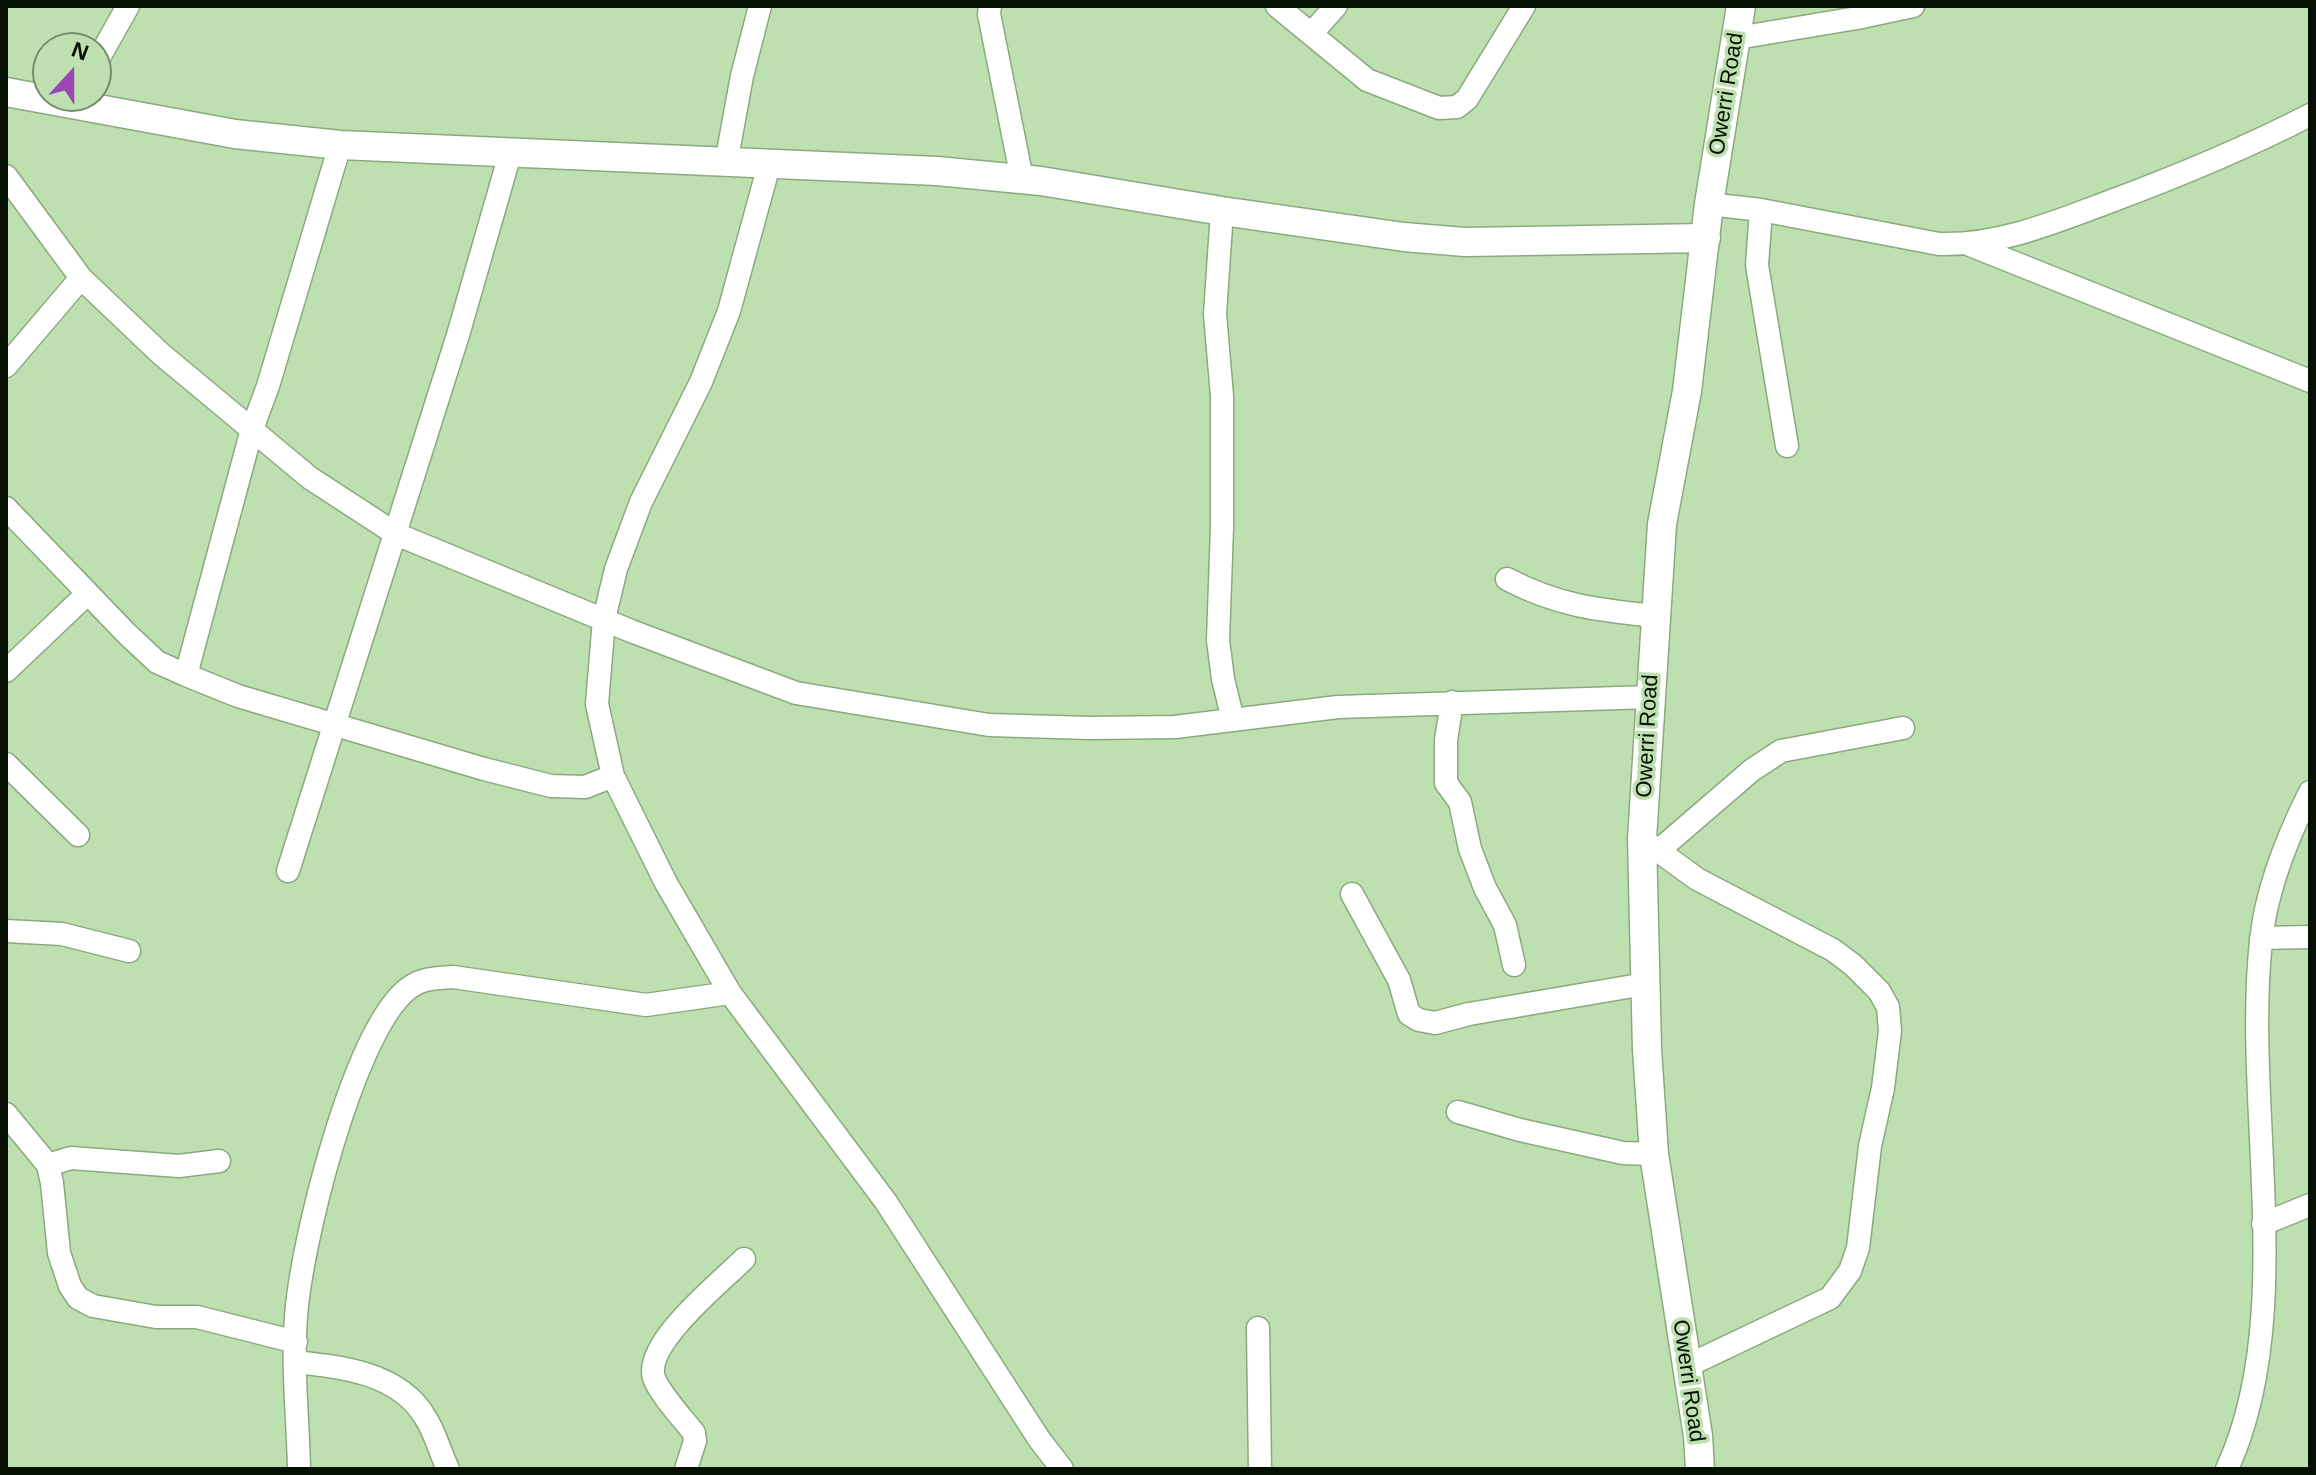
<!DOCTYPE html>
<style>
body{margin:0}
#map{position:relative;width:2316px;height:1475px;overflow:hidden;background:#bee0b1;font-family:Arial,sans-serif}
canvas{display:block}
.frame{position:absolute;inset:0;border:8px solid #051002;pointer-events:none}
.north{position:absolute;left:32px;top:32px;width:80px;height:80px;box-sizing:border-box;background:#bee0b1;border:2px solid #748d6b;border-radius:50%;rotate:21deg;font-size:22px;font-weight:700;line-height:32px;text-align:center;color:#051002}
.north::after{content:'';display:block;margin:auto;width:28px;height:36px;background:#9a46b5;clip-path:polygon(50% 0,100% 100%,50% 72%,0 100%)}
</style>
<div id="map">
<canvas width="2316" height="1475"></canvas>
<div class="frame"></div>
<div class="north">N</div>
</div>
<script>
const c = document.querySelector('canvas').getContext('2d');
c.lineJoin = 'round';
function trace(path, color, width, dash) { c.strokeStyle = color; c.lineWidth = width; c.lineCap = dash ? 'butt' : 'round'; c.setLineDash(dash || []); c.stroke(path); }
function drawText(font, color, halo, rows, align = 'center') {
  c.font = font + ' Arial,sans-serif'; c.lineWidth = 7; c.setLineDash([]); c.textBaseline = 'middle'; c.strokeStyle = halo; c.fillStyle = color; for (const [text, x, y, turn = 0] of rows) {
    c.save(); c.translate(x, y); c.rotate((+turn || 0) * Math.PI / 180); c.textAlign = isNaN(turn) ? turn : align; if (halo) c.strokeText(text, 0, 0); c.fillText(text, 0, 0); c.restore();
  }
}
const minor = new Path2D(`
 M990 6 989 14 1022 179
 M1277 6 1367 80 1439 108 1457 107 1467 99 1524 6
 M1311 34 1336 6
 M1737 38 1857 18 1913 6
 M96 63 128 6
 M726 163 742 76 760 6
 M769 165 729 311 701 382 641 502 616 569 604 619 597 704 613 776 666 883 730 993 886 1202 1039 1439 1062 1469
 M6 176 81 278 161 354 310 478 396 534 631 631 796 693 989 725 1090 728 1175 727 1338 707 1650 697
 M1709 204 1761 210 1939 244C1997 246 2053 223 2106 203 2176 177 2244 149 2310 115
 M1761 210 1757 265 1787 446
 M1222 211 1215 314 1222 396V527L1218 640 1223 679 1233 720
 M1970 245 2310 381
 M6 366 81 278
 M6 508 126 633 157 662 186 675 238 696 484 769 551 786 585 787 613 776
 M1507 579C1558 606 1598 610 1655 616
 M6 671 87 594
 M186 675 252 429 268 386 340 145
 M1452 702 1446 740V783L1460 802 1470 849 1485 888 1505 925 1514 965
 M6 764 78 835
 M1642 839 1697 879 1833 950 1853 965 1879 991 1888 1007 1890 1031 1883 1088 1870 1146 1858 1248 1850 1271 1830 1298 1687 1366
 M1658 851 1752 770 1781 751 1903 728
 M288 871 458 335 510 154
 M1352 894 1399 980 1409 1014 1419 1020 1435 1023 1469 1014 1645 984
 M6 931 62 934 129 951
 M2261 938 2310 937
 M1458 1112 1520 1130 1623 1153 1654 1154
 M6 1114 48 1165 52 1183 59 1253 70 1286 78 1298 93 1306 156 1317H197L296 1342
 M48 1165 71 1158 179 1166 219 1161
 M2263 1224 2310 1205
 M1258 1328 1260 1469
 M296 1362C342 1367 399 1373 425 1417 435 1432 440 1452 448 1469
 M299 1469C298 1419 292 1367 296 1317 301 1244 351 1043 403 993 418 978 434 978 453 977L646 1005 730 993
 M686 1469 695 1441 694 1433C683 1419 660 1394 654 1378 643 1344 721 1282 744 1259
 M2227 1469C2298 1315 2243 1107 2261 941 2266 890 2287 838 2310 792`);
const major = new Path2D(`
 M6 92 235 134 340 145 937 171 1041 181 1222 211 1404 237 1465 242 1706 238
 M1700 1469 1698 1436 1654 1154 1647 1049 1642 839 1662 524 1687 391 1709 204 1741 6`);
trace(minor, '#8aaa7e', 25);
trace(major, '#8aaa7e', 31);
trace(minor, '#fff', 22);
trace(major, '#fff', 28);
drawText('22px', '#051002', '#bee0b1', [
 ["Owerri Road",1727,94,-81],
 ["Owerri Road",1648,736,-87],
 ["Owerri Road",1688,1381,82]
]);
</script>
